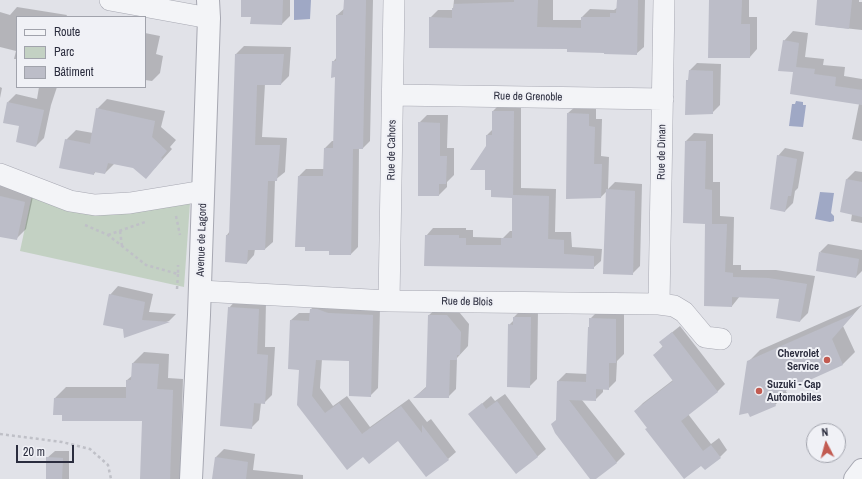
<!DOCTYPE html>
<meta charset="utf-8">
<style>
body{margin:0}
#map{position:relative;width:862px;height:479px;overflow:hidden;background:#e1e2e8;font-family:"Archivo Narrow",sans-serif}
canvas{display:block}
.legend{position:absolute;left:16px;top:16px;width:130px;height:72px;box-sizing:border-box;background:#f0f1f6;border:1px solid #a1a3ac;margin:0;padding:5px 7px;list-style:none;font-size:12px;color:#2b2d3e}
.legend li{display:flex;align-items:center;gap:8px;height:20px}
.legend b{width:20px;border:1px solid #a1a3ac}
.north{position:absolute;left:806px;top:423px;width:40px;height:40px;box-sizing:border-box;background:#f0f1f6;border:1px solid #a1a3ac;border-radius:50%;rotate:354deg;font-size:11px;font-weight:700;line-height:16px;text-align:center;color:#2b2d3e}
.north::after{content:'';display:block;margin:auto;width:14px;height:18px;background:#c25b51;clip-path:polygon(50% 0,100% 100%,50% 72%,0 100%)}
.scale{position:absolute;left:16px;top:445px;width:58px;height:18px;box-sizing:border-box;border:2px solid #2b2d3e;border-top:0;padding-left:5px;font-size:12px;line-height:14px;white-space:nowrap;color:#2b2d3e;-webkit-text-stroke:3px #f0f1f6;paint-order:stroke}
</style>
<div id="map">
<canvas width="862" height="479"></canvas>
<ul class="legend">
<li><b style="height:5px;background:#f3f4f7"></b>Route</li>
<li><b style="height:11px;background:#c3d1c3"></b>Parc</li>
<li><b style="height:11px;background:#bcbdc8"></b>Bâtiment</li>
</ul>
<div class="north">N</div>
<div class="scale">20 m</div>
</div>
<script>
const c = document.querySelector('canvas').getContext('2d');
c.lineJoin = 'round';
function paint(path, color) { c.fillStyle = color; c.fill(path, 'evenodd'); }
function trace(path, color, width, dash) { c.strokeStyle = color; c.lineWidth = width; c.lineCap = dash ? 'butt' : 'round'; c.setLineDash(dash || []); c.stroke(path); }
function drawText(font, color, halo, rows, align = 'center') {
  c.font = font + ' "Archivo Narrow",sans-serif'; c.lineWidth = 4; c.setLineDash([]); c.textBaseline = 'middle'; c.strokeStyle = halo; c.fillStyle = color; for (const [text, x, y, turn = 0] of rows) {
    c.save(); c.translate(x, y); c.rotate((+turn || 0) * Math.PI / 180); c.textAlign = isNaN(turn) ? turn : align; if (halo) c.strokeText(text, 0, 0); c.fillText(text, 0, 0); c.restore();
  }
}
paint(new Path2D(`
 M32 195 190 203 184 287 20 251Z`), '#c3d1c3');
paint(new Path2D(`
 M294 0H311L310 19 294 20Z
 M796 101 803 102V105H806L803 127 789 126 792 104H795Z
 M820 192 834 193 831 213 834 216V221L830 222 815 219Z`), '#9fa8c5');
paint(new Path2D(`
 M242 0H290V16L282 24Z
 M345 0H373L370 141 363 148H359L358 247 351 254 306 246H296L299 176 306 169H324L325 148 332 141H335L336 76 333 62 337 57V15L345 8Z
 M454 0H553V20H582V17L590 9 614 10 618 7V0H645L644 47 636 54 568 48 430 18 438 10H453Z
 M710 0H749V17H757V49L750 57Z
 M818 0H859V2H862V30L816 25Z
 M17 7 67 15 66 17H17V59H14L16 51 0 47V12L10 15Z
 M793 31 808 33 805 57 824 59 823 65 845 67 844 76 862 79V141L852 139 859 104 794 71 784 41Z
 M145 33 160 36 156 54 163 56 160 73 152 81 145 80Z
 M244 46 291 47 289 76 281 84H265L262 137 287 138 285 172 275 180 273 242 265 249H255L254 255 247 263 227 235 230 231 236 54Z
 M697 63 721 64 720 105 712 113 687 81 690 78V70Z
 M0 87 2 88 0 98Z
 M39 87H57L51 105 44 138 36 146 21 125 8 102 16 94 37 99Z
 M107 99 165 111 161 127 176 140 170 147 172 149 155 168 134 167 115 163 105 173 96 171 94 174 66 140 76 130 93 133 97 109Z
 M501 103 521 104V188L556 189 555 232H571L572 247 602 249 601 261 593 268 425 265 426 236 433 228H466V230H473V237L503 238 510 231H513V197L487 135 493 129V111Z
 M576 106H596V119H602L601 156 609 157 608 189 615 182 642 184 640 266 632 274 607 191 601 197 568 113Z
 M427 115H448L447 148H454V175L447 182V187L439 195 419 123Z
 M694 133 713 134V182H720V216L734 217 733 265H741V270H776L815 276 808 313 800 321 780 298 740 296 732 306 706 223 686 141Z
 M785 148 804 152 798 188 795 191 793 203 785 211 778 156Z
 M855 171 862 172V223L851 221 852 214 847 179Z
 M0 185 34 192 26 229 16 239 0 222Z
 M828 244 862 250V271L856 277 820 252Z
 M118 286 153 294 149 312 176 314 169 321 125 336 124 328 110 295Z
 M236 300 266 302 265 347H275L272 395 264 403H261L259 420 251 428 229 308Z
 M319 302 380 307 378 388 370 396 351 360 322 359 320 388 333 406 347 396 370 427 409 399 427 422 431 419 456 452 448 459 399 439 364 456 298 405 300 369 291 320 299 313H311V309Z
 M862 305 843 326 855 352 843 364 785 390 787 393 775 405 748 362 760 350Z
 M438 307H455L469 324 468 346 457 358 456 389 448 397H415L427 386 429 315Z
 M522 309 538 310 537 379 529 387 509 325 514 320V317Z
 M598 311H624V354L617 361 616 381 609 388H603V392L595 400H582L625 454 617 462 594 479H592L557 419 558 381 566 373 588 374 589 327 590 326V319Z
 M680 326 725 384 717 392 688 414 711 444 719 438 727 450 720 457 702 464 648 427 635 411 643 403 673 380 654 355 663 346 660 342Z
 M144 352 169 354 168 378 183 379 180 479H141L143 420 63 414 55 398 66 387H127V380L133 375V363Z
 M505 394 546 449 537 457 470 414 491 396 495 401Z
 M224 449 255 454 253 470 303 475V479H213L216 457Z
 M55 451H69V479H47V458Z`), '#0003');
paint(new Path2D(`
 M241 0H283L282 25 250 24 251 17H241Z
 M344 0H366L363 149H353L351 255H329V251H305V247H295L298 176H323L324 148H333L335 77 331 78 332 61H336V15H343Z
 M514 0H538L537 27 581 28V17H610V13H616L617 0H638L637 55 604 54V53L567 52V49L429 48V17L452 18V8H454V4L514 2Z
 M709 0H742L741 24H750V58H708Z
 M817 0H852L849 29 815 25Z
 M783 40 799 43 796 67 815 69 814 74 836 77 835 86 862 90V105L790 94 793 72 778 71Z
 M235 54H284L281 85H257L255 145H280L277 181H268L265 250H248L247 264 225 262 226 235H229Z
 M689 70 713 71V114L685 115 686 80H688Z
 M7 102 44 110 36 147 16 142 19 126 3 123Z
 M96 108 155 121 152 137 167 151 161 158 163 159 146 179 133 168 108 163 105 174 94 172V175L59 168 65 139 90 144Z
 M492 111H514L513 195 549 196 548 239 564 240V254L594 256V269L424 266 425 235H459V238H466V245H501V238H512V198L491 197V190H485V170H470L486 146V135H492Z
 M567 113 589 114V126L595 127 594 164H602L601 198 566 199Z
 M418 122 440 123V156H447L446 184H439V196H418Z
 M685 141H706L705 189 712 190V224H727L725 272 733 273V277L768 278 807 284 800 322 776 318 779 299 732 297V307L704 306 705 224 683 223Z
 M777 155 797 159 791 196H788L785 212 770 209Z
 M846 179 862 182V217L840 212Z
 M606 189 635 191 633 275 603 274Z
 M0 196 25 202 17 240 0 237Z
 M819 252 859 259 856 278 816 271Z
 M109 294 145 302 142 320 170 322 124 338 123 329 103 325Z
 M228 307 259 309 257 354 268 355 265 404 254 403 252 429 220 426Z
 M310 309H317L328 313 373 315 371 397 349 396V361L316 360 312 396 325 413 339 403 362 434 401 406 422 433V425L449 460 426 477 398 441 369 464 363 457 347 470 297 405 299 370 288 369 290 320 309 321Z
 M854 314 832 339 843 365 772 397 776 406 750 417 748 413 739 415 747 361Z
 M428 315H447L461 332 460 355H457V360H450L449 398H413L426 388Z
 M513 317H531L530 388 507 387 508 324 513 325Z
 M589 318 616 319V363H609V390L596 389V401L569 400 617 463 596 479H590L555 433 551 424 556 420 557 381 586 382 588 327H589Z
 M672 332 718 392 681 421 703 451 711 445 721 458 705 470 701 466 684 479 645 429 647 428 634 411 673 381 653 355 663 347 659 342Z
 M132 363 159 364 157 389 173 390 170 479H140L142 421H62V415H53L54 398H126V380H131Z
 M497 401 538 457 516 474 468 414 482 403 486 409Z
 M46 457 63 458 62 479H46Z
 M215 457 248 462 246 479H212Z`), '#bcbdc8');
const minor = new Path2D(`
 M110 0 209 18
 M393 95 663 99
 M0 174 70 201 95 205 130 203 203 191
 M200 291 389 301 659 304 674 306 684 312 705 337 721 339
 M389 301 394 0
 M659 304 664 0`);
const tertiary = new Path2D(`
 M191 479 199 315 209 18 208 0
 M855 479 862 470`);
trace(minor, '#a7a8b2', 22);
trace(tertiary, '#a7a8b2', 24);
trace(new Path2D(`
 M176 216 180 235
 M85 225 108 235 146 265 178 274V265
 M120 231 122 246
 M108 235 145 222
 M177 289 178 274
 M0 434 62 442 90 449 108 465 111 479`), '#bfc0c7', 2.5, [3, 3]);
trace(minor, '#f3f4f7', 21);
trace(tertiary, '#f3f4f7', 22);
for (const [x, y, r, color] of [
 [827,360,4,"#c25b51"],
 [759,391,4,"#c25b51"]
]) { const dot = new Path2D(); dot.arc(x, y, r, 0, 2 * Math.PI); c.fillStyle = color; c.fill(dot); trace(dot, '#f0f1f6', 1.5); }
drawText('11px', '#2b2d3e', '#f0f1f6', [
 ["Rue de Grenoble",528,97,1],
 ["Rue de Cahors",392,150,-89],
 ["Rue de Dinan",662,152,-89],
 ["Avenue de Lagord",202,240,-88],
 ["Rue de Blois",467,302,1]
]);
drawText('bold 11px', '#2b2d3e', '#f0f1f6', [
 ["Chevrolet",819,354],
 ["Service",819,367],
 ["Suzuki - Cap",767,385,"left"],
 ["Automobiles",767,398,"left"]
], 'right');
</script>
